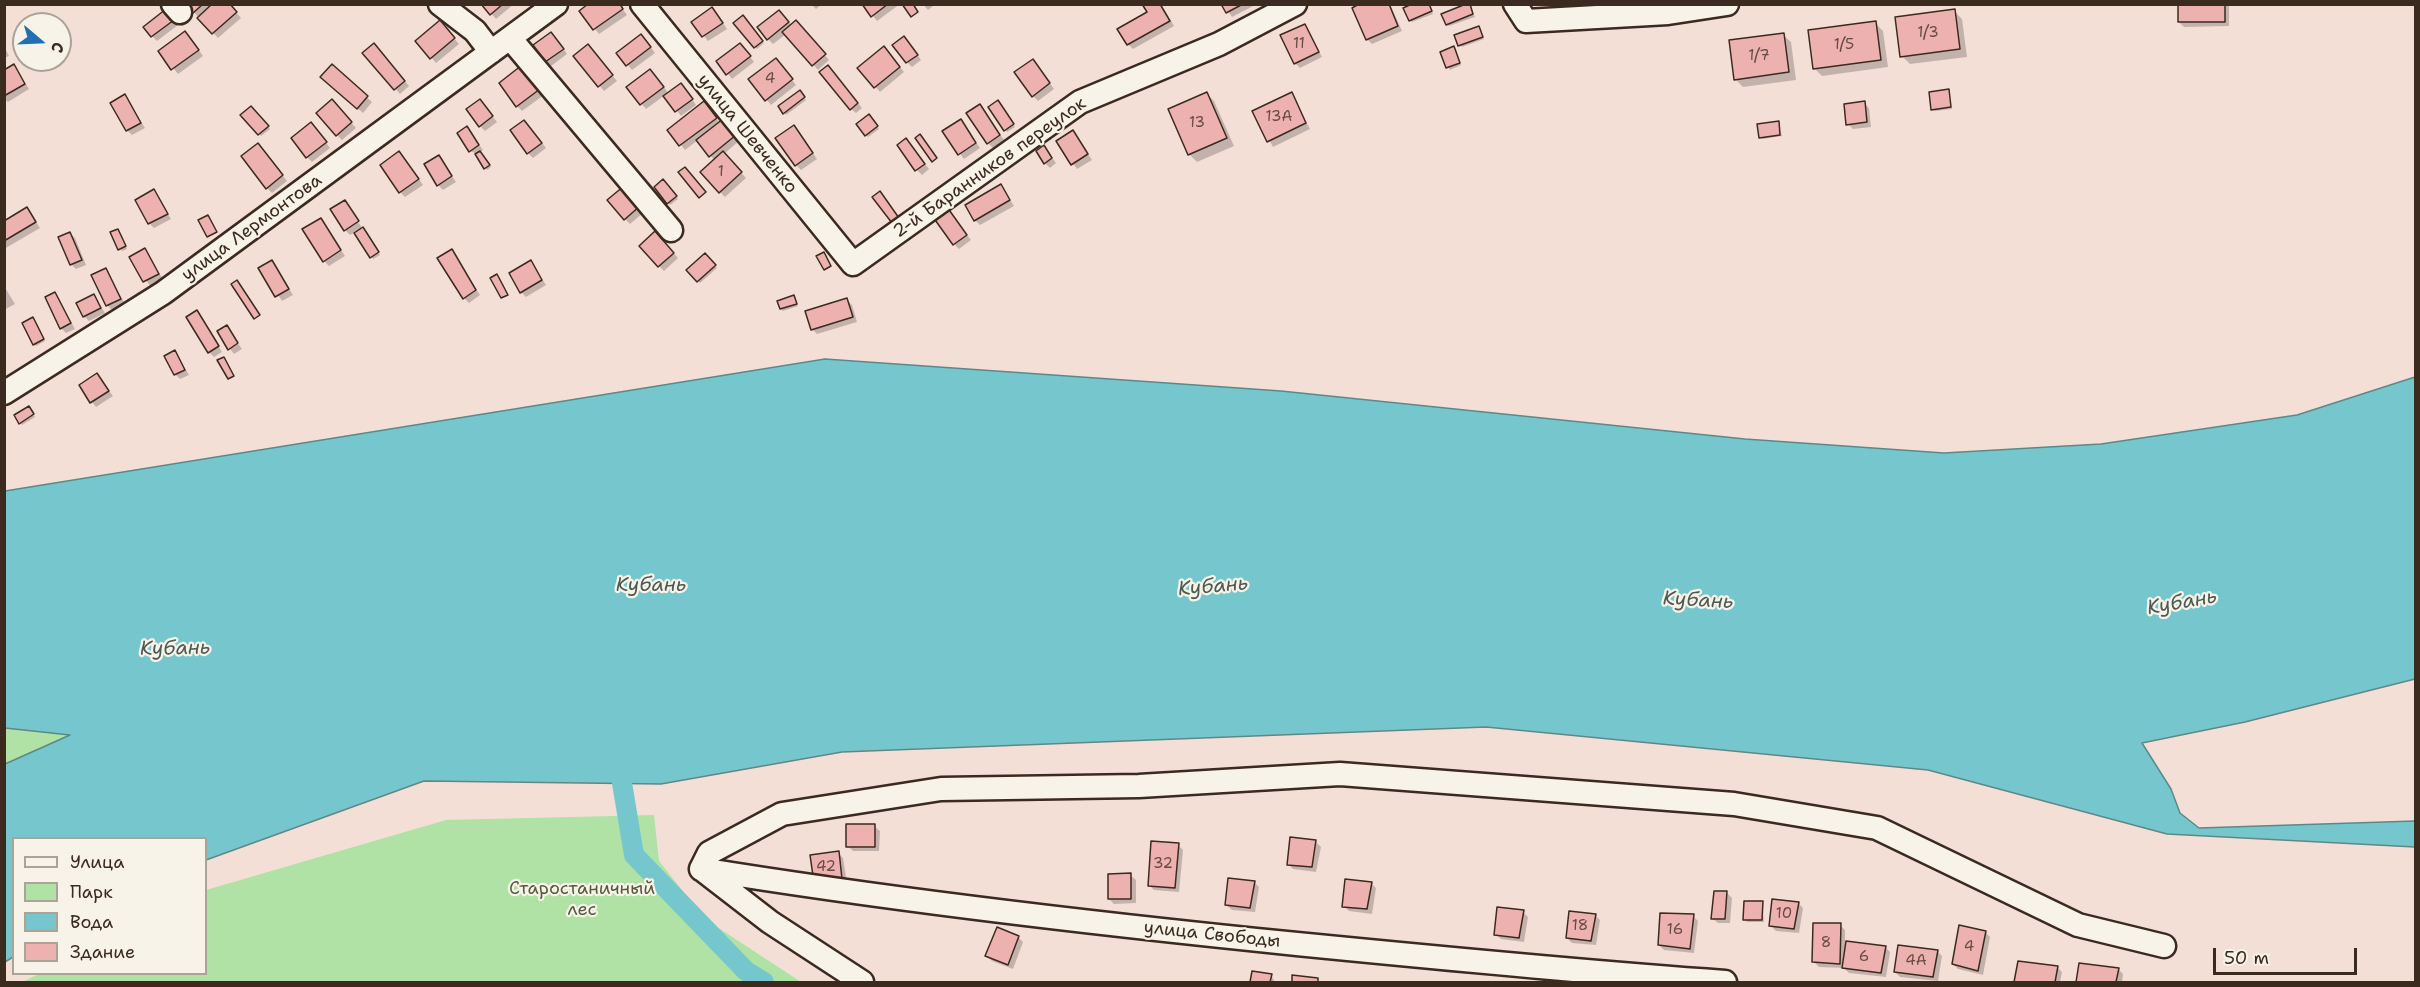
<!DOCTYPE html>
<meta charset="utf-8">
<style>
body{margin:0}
#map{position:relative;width:2420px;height:987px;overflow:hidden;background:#f4dfd7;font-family:"Shantell Sans",sans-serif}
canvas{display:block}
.frame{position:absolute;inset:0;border:6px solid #3b2a1e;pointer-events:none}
.legend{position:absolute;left:12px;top:837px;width:195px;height:138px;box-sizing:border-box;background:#f7f3e8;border:2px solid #aca397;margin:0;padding:8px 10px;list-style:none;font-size:18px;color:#3b2a1e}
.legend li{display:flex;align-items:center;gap:12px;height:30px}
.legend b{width:30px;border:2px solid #aca397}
.north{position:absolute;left:12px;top:12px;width:60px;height:60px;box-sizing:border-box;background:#f7f3e8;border:2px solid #aca397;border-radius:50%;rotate:109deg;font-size:16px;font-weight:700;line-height:24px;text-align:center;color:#3b2a1e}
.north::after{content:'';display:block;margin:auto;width:21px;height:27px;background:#1f6fb2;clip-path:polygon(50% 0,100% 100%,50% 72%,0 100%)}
.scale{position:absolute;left:2213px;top:948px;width:144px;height:27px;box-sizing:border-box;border:3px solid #3b2a1e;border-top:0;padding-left:8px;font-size:18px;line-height:21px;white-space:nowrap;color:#3b2a1e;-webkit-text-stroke:4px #f7f3e8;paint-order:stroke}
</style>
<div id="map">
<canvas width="2420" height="987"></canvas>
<div class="frame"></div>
<ul class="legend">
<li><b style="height:8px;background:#f7f3e8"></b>Улица</li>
<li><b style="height:16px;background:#afe2a4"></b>Парк</li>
<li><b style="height:16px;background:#76c7cd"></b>Вода</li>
<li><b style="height:16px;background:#edb1af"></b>Здание</li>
</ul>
<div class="north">С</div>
<div class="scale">50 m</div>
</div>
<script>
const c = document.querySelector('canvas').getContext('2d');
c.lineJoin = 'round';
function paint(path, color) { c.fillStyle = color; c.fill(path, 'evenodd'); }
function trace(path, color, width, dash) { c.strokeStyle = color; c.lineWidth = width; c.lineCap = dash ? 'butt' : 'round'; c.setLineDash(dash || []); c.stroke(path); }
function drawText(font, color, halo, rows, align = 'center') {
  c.font = font + ' "Shantell Sans",sans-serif'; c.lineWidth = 4.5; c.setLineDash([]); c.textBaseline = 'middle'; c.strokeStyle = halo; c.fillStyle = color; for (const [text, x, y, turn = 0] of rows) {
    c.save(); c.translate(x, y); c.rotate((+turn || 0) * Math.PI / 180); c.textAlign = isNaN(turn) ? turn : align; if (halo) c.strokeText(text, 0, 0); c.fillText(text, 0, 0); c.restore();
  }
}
paint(new Path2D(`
 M5 728 71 735 5 764Z
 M654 815 659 861 705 919 801 982H22L39 974H206V890L446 820Z`), '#afe2a4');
const water = new Path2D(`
 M825 359 1281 391 1745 439 1944 453 2101 444 2297 415 2415 377V679L2245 722 2142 743 2171 789 2180 813 2199 828 2415 821V847L2167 834 1928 770 1486 727 842 752 661 784 424 781 206 860V838H14L13 957 5 962V764L70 735 5 728V491Z`);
paint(water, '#76c7cd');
trace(water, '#5e8887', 1.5);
paint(new Path2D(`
 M229 4 241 18 218 38 187 5Z
 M483 4H514L496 19Z
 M619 4 627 15 599 34 581 11Z
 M811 4H822L816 9Z
 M864 4H900L877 21Z
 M923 4H932L933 6 928 10Z
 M1144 4H1161L1174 26 1133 49 1128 44 1149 13Z
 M1223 4H1257L1232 17Z
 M1363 4H1390L1402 31 1372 44 1367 39Z
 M1416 4H1429L1433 14 1412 22 1410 20Z
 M2179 4H2229V26L2184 27 2179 22Z
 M1469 5 1475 17 1449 26 1447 24Z
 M1954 11 1962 19 1967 57 1910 64 1902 56Z
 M717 14 727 29 708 41 693 22Z
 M171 16 178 25 157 41 152 36Z
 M784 16 792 26 801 27 829 60 818 70 786 34 773 44 768 39Z
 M743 17 764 43 757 49 735 23Z
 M1875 23 1883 31 1888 67 1822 76 1814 68Z
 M1305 26 1322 57 1300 68 1295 63Z
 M444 27 459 44 436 63 417 41Z
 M1479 28 1484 39 1462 47 1460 45Z
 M1783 35 1791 42 1796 80 1743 87 1735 79Z
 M190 38 203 56 178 74 160 51Z
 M556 39 567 54 551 66 546 61Z
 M646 41 655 53 632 70 618 53Z
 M909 43 921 60 912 67 907 62Z
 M4 46 9 56 4 58Z
 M379 50 409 86 400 94 364 53Z
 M745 50 754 62 732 79 718 61Z
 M1455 50 1461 65 1450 70 1442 53Z
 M592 51 617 81 604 91 575 56Z
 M889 53 904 72 880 92 859 68Z
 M780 65 796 85 771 105 751 80Z
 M1037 65 1054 89 1038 101 1033 96Z
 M14 66 29 89 8 102 4 99V72Z
 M332 66 372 102 363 113 327 82Z
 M527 72 544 95 522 111 517 106Z
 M833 72 862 108 856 113 851 109Z
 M655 75 669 94 686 90 696 105 681 116 665 95 646 109 628 87Z
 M1948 91 1952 109 1935 111 1932 109Z
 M1206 93 1214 101 1234 146 1197 162 1189 154Z
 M802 94 806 100 786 115 780 106Z
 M1291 94 1310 129 1273 147 1254 112Z
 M125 96 145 128 132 135 127 130Z
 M480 101 497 122 485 131 480 126Z
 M1864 103 1869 108 1871 127 1853 129 1848 124Z
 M1000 104 1015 127 1007 132 990 107Z
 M337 106 356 128 342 140 337 135Z
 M251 108 270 129 261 136 242 115Z
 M709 108 720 123 740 140 724 154 746 178 725 197 720 192 715 161 698 140 685 150 669 130Z
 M984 111 1004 140 993 148 988 143Z
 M871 118 879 129 868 137 866 135Z
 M961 121 980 148 964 159 944 132Z
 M1778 123 1782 136 1763 139 1760 137Z
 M529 126 546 148 533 158 528 153Z
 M467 128 483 150 480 152 491 167 487 170 477 154 470 151Z
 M316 129 330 148 312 162 307 157Z
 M799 132 817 159 801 170 796 165Z
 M1077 137 1092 160 1077 169 1058 142Z
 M906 140 929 169 922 175 917 170Z
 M258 144 287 181 272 193 267 188Z
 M1044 147 1056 163 1050 168 1045 163Z
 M439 157 456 182 443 190 438 185Z
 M404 158 423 185 405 197 400 192Z
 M663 181 678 199 670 205 656 187Z
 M1001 186 1014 206 980 225 975 220Z
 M624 188 644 212 630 224 625 219Z
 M154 191 171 219 154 228 149 223Z
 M345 202 380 255 373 259 355 232 350 235 345 230Z
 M27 209 40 228 4 249V223Z
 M947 209 971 240 959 249 954 244Z
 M321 219 345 256 329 266 324 261Z
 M118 230 127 249 122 251 112 233Z
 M70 233 75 238 86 265 76 269 71 264Z
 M660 238 678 258 664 271 659 266Z
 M144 250 163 279 150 286 131 257Z
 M451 251 480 295 469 303 464 298Z
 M705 255 717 268 700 283 689 270Z
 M271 261 293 295 282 301 260 268Z
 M531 262 546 285 526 297 521 292Z
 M106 270 125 304 112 310 107 305Z
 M4 286 15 304 4 310Z
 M55 294 75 329 66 333 61 328Z
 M94 296 105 313 89 321 84 316Z
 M793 296 798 306 783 311 781 309Z
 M847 300 852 305 857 322 817 334 812 329Z
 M201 317 222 352 214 357 209 352Z
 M33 319 45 341 36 346 34 344Z
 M226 327 242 349 234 354 230 349Z
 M175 352 189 375 180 379 175 374Z
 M97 375 113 396 96 407 92 402Z
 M31 410 35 417 22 425 20 423Z
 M874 826 880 831 879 851H853L848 846Z
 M1316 842 1321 847 1316 872 1293 869 1288 864Z
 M1178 845 1183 850 1179 892 1154 890 1149 885Z
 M838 853 843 858 847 883 820 887Z
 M1130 875 1136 880V903L1114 904 1109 899Z
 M1254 882 1259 887 1255 912 1232 910 1226 905Z
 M1371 883 1376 888 1372 914 1349 911 1344 906Z
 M1727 893 1732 898 1730 923H1718L1713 919Z
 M1762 903 1764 922H1747L1745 920Z
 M1798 903 1803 908 1799 933 1776 931 1771 926Z
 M1523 912 1528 917 1524 942 1501 939 1496 934Z
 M1595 915 1600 920 1596 945 1572 943 1567 938Z
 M1693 916 1698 921 1694 953 1664 950 1659 945Z
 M1840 925 1845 930V942L1885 947 1890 952 1886 977 1849 973 1844 968 1819 967 1814 962Z
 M1985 932 1990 937 1983 975 1958 969 1953 964Z
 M1018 937 1023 942 1013 969 992 961 987 956Z
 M1937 951 1942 956 1938 981 1900 977 1895 972Z
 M2019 962 2057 967 2062 972 2060 982H2016Z
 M2080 964 2118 969 2123 974 2122 982H2077Z
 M1254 972 1271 975 1275 982H1252Z`), '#0003');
trace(new Path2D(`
 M622 783 634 855 746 971 764 982`), '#76c7cd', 20);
const building = new Path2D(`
 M185 4H203L192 14Z
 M212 4H230L237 12 212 34 197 18Z
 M481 4H503L490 15Z
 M588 4H620L623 9 593 30 579 11Z
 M862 4H888L871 17Z
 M902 4H913L918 12 911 17Z
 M1142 4H1160L1170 21 1127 45 1117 29 1147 12Z
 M1221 4H1243L1226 13Z
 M1359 4H1389L1398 26 1366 40 1352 8Z
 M1412 4H1429L1432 11 1409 21 1403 8Z
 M1466 4H1470L1473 14 1446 25 1441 14Z
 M2178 4H2225V22H2178Z
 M712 7 723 23 702 37 691 22Z
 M166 9 174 20 151 37 143 27Z
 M1955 9 1960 49 1900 57 1895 17Z
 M779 10 789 22 767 40 757 27Z
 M743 15 763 41 754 48 733 23Z
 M440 20 455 38 430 59 415 41Z
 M796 20 826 54 812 66 782 32Z
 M1876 21 1881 60 1813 69 1808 30Z
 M1305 24 1319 52 1294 64 1280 35Z
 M1479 26 1483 37 1458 46 1454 35Z
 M185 31 199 50 171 70 158 51Z
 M551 32 564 49 545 62 533 45Z
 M1784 33 1789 72 1734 80 1729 40Z
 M641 34 651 47 626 66 616 53Z
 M904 36 918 55 906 63 892 45Z
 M374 43 405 81 394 90 362 53Z
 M740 43 751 56 726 75 716 61Z
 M588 44 613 75 598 87 573 56Z
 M884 46 900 67 874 88 857 68Z
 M1454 46 1460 63 1446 68 1440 52Z
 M776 58 793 79 765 101 748 79Z
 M1033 59 1050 83 1032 97 1014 72Z
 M14 64 25 84 4 96V70Z
 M332 64 368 96 357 109 320 77Z
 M522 65 540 89 516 107 499 83Z
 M828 65 858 103 850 110 819 72Z
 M650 69 664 87 640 105 626 87Z
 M681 83 693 99 675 112 663 96Z
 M1949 89 1951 107 1931 110 1929 92Z
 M800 90 805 97 783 114 778 106Z
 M1207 92 1227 138 1188 155 1168 109Z
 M1292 92 1306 123 1267 142 1252 111Z
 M125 94 141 123 126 131 110 103Z
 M332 99 352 122 336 136 316 113Z
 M480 99 493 116 479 127 466 109Z
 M998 100 1014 124 1004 131 988 107Z
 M704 101 717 118 679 146 667 130Z
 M1865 101 1867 122 1846 125 1844 104Z
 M980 104 1000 135 987 144 966 113Z
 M251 106 269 126 258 135 240 115Z
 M869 114 878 126 865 136 856 124Z
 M723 119 736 135 709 157 696 140Z
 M961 119 976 143 958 155 942 131Z
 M524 120 542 143 527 154 510 130Z
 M1779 121 1780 135 1759 138 1757 124Z
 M311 122 327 142 306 158 291 138Z
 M794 125 813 153 795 166 775 138Z
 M467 126 479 145 469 152 457 133Z
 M1073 130 1088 154 1071 165 1056 141Z
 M920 134 937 158 932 162 915 138Z
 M906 138 925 164 915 171 897 145Z
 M258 143 283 175 266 189 241 156Z
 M1044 145 1052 158 1044 164 1036 151Z
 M399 151 419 179 399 193 380 165Z
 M480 151 490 165 484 169 475 154Z
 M723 151 742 172 719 193 700 172Z
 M439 155 452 176 437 186 424 164Z
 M685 167 706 192 699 198 678 172Z
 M663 179 677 196 667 204 654 187Z
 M1001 184 1010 200 974 221 965 205Z
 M624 186 640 206 624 220 607 200Z
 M154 189 168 214 148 224 135 200Z
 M880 191 899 218 892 223 872 197Z
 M345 200 359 221 344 231 330 209Z
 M27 207 36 222 4 241V221Z
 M947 207 967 235 953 245 933 217Z
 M208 215 217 232 207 237 198 220Z
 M321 218 341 250 323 262 302 229Z
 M363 227 379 252 370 258 354 233Z
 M118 229 126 246 118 250 110 232Z
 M655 231 674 253 658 267 639 246Z
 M70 232 82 260 70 265 58 237Z
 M145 248 159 274 143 282 129 257Z
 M452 249 476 290 463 299 437 258Z
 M824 252 831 266 824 270 816 256Z
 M705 253 716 265 697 282 686 270Z
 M272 260 289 289 275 297 258 268Z
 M531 260 542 280 520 293 509 273Z
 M106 268 121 299 106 306 91 275Z
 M497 274 508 295 501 298 490 278Z
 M237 280 260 315 254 319 231 284Z
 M55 292 71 323 60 329 45 297Z
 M94 294 101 308 83 317 76 303Z
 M794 295 797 304 780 309 777 301Z
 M847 298 853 317 811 330 805 311Z
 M197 310 219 346 208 353 186 317Z
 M33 317 44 339 33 345 22 323Z
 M227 325 238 343 228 350 217 331Z
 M175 350 185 370 174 375 164 356Z
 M224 357 234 376 228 379 217 360Z
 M97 373 109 391 90 403 79 385Z
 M29 406 34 414 19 424 14 415Z
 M846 824H875V847H846Z
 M1290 837 1316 840 1312 867 1287 865Z
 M1151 841 1179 843 1175 888 1148 886Z
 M839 851 842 879 814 883 810 855Z
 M1131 873V899H1108V874Z
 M1228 878 1255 881 1250 908 1225 905Z
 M1345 879 1372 882 1367 909 1342 907Z
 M1714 891H1727L1725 919H1711Z
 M1772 899 1799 902 1794 929 1769 926Z
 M1744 901H1763L1762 920H1743Z
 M1497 907 1524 910 1519 938 1494 935Z
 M1569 911 1596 914 1591 941 1566 938Z
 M1660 913 1694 914 1690 949 1658 945Z
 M1813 923H1841L1840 964 1812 962Z
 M1959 925 1986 931 1978 971 1952 964Z
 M997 927 1019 936 1008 965 985 956Z
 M1846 941 1886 946 1881 973 1842 968Z
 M1898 945 1938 950 1933 977 1894 972Z
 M2018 961 2058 966 2055 982H2014Z
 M2079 963 2119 968 2116 982H2076Z
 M1252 971 1272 974 1270 982H1250Z
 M1292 975 1318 978V982H1292Z`);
paint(building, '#edb1af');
trace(building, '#3b2a1e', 1.5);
const street = new Path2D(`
 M173 4 180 12
 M440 4 475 31 491 52
 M642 4 853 264 1080 102 1219 44 1295 4
 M1515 4 1526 21 1668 13 1727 4
 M510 38 671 230
 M4 393 163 293 556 4
 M701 869 709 853 782 814 941 789 1139 786 1340 774 1734 804 1877 828 2078 925 2164 946
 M701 869C898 901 1098 924 1297 944 1439 958 1582 972 1725 982
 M704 871 770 922 862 982`);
trace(street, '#3b2a1e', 27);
trace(street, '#f7f3e8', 22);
drawText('15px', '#684c42', null, [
 ["1/3",1928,33],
 ["11",1299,44],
 ["1/5",1844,45],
 ["1/7",1759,56],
 ["4",770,79],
 ["13А",1279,117],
 ["13",1197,123],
 ["1",721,172],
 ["32",1163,864],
 ["42",826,867],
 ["10",1784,914],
 ["18",1580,926],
 ["16",1675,930],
 ["8",1826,943],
 ["4",1969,947],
 ["6",1864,957],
 ["4А",1916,961]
]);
drawText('18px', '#3b2a1e', '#f7f3e8', [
 ["улица Шевченко",747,134,51],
 ["2-й Баранников переулок",990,168,-35],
 ["улица Лермонтова",252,228,-36],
 ["улица Свободы",1212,935,6]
]);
drawText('18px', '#585840', '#f7f3e8', [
 ["Старостаничный",582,889],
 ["лес",582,910]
]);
drawText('italic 20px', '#4d5953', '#f7f3e8', [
 ["Кубань",651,586],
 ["Кубань",1213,587,-5],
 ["Кубань",1698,601,3],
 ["Кубань",2182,603,-10],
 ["Кубань",175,649,-1]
]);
</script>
